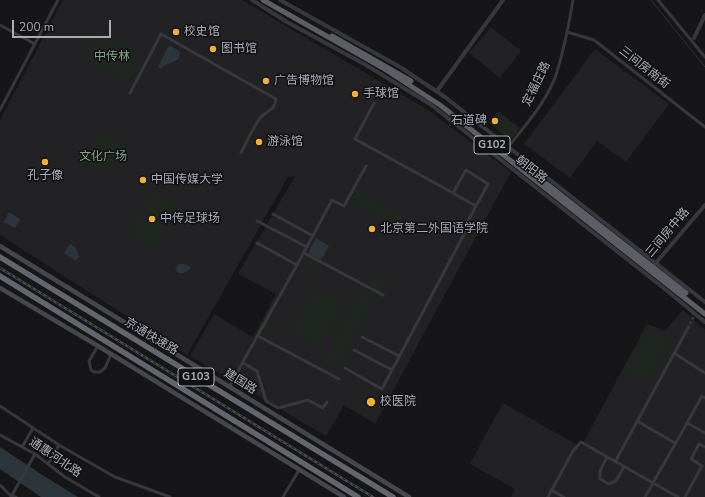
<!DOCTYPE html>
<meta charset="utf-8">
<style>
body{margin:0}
#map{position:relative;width:705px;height:497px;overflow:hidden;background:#161618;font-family:"Nunito Sans",sans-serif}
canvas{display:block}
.scale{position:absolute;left:12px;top:20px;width:99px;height:18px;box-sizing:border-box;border:2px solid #a8adb8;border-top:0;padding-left:5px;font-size:12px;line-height:14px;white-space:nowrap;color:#a8adb8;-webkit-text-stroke:3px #111113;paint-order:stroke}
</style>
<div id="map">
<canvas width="705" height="497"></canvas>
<div class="scale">200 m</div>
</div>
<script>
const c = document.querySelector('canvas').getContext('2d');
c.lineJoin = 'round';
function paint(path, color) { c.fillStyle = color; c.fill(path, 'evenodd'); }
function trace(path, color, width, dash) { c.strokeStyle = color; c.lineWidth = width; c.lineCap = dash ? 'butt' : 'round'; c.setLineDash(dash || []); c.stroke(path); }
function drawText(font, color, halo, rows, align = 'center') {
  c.font = font + ' "Nunito Sans","Noto Sans SC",sans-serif'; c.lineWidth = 3; c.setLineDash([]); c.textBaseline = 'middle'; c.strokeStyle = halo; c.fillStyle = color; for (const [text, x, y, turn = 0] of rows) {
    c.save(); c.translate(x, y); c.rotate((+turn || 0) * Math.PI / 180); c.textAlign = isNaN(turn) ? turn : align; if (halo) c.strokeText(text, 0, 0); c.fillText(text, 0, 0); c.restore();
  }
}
paint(new Path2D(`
 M63 0H242L428 110 511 172 375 424 344 405 326 436 190 356 214 314 253 337 276 294 238 274 295 176 288 177 187 355 0 235V120Z
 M491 27 521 51 500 78 469 53Z
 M595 49 669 104 626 162 597 141 570 178 524 144Z
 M683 310 705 330V497H511L515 489 470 464 503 403 581 447 647 324 665 331Z`), '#222225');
paint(new Path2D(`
 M97 32 142 56 128 82 83 58Z
 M498 111 520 128 511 140 489 123Z
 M101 131 119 142 115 163 106 173 83 163Z
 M150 189 179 204 155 249 126 234Z
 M356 189 404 215 397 228 349 202Z
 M308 260 314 264 306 279 299 276Z
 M376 272 389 279 382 292 369 285Z
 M316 286 346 302 321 348 292 332Z
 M362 289 376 297 337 369 323 361Z
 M269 328 277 332 273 341 261 334 264 330 268 329Z
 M647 329 670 342 647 383 624 370Z`), '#1e261f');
paint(new Path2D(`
 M169 45 176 49 180 52 179 58C174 64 166 62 161 69L158 67Z
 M9 212 20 219 15 228 4 222Z
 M316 238 329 246 321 260 308 253Z
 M70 244 76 248 79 257 76 261 64 253Z
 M179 264H184L190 266V269C187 272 183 274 178 273L175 269Z
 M0 447 44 476 78 497H41L0 469Z`), '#2c353c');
trace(new Path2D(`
 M651 0 705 67`), '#2c353c', 1);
trace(new Path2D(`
 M688 328 695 314`), '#333438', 3, [3, 1.5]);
trace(new Path2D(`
 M658 0 705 57
 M0 25 35 44
 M567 32 594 40 705 127
 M130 93 161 34 276 99C275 112 266 110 260 118 253 128 247 141 241 153
 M374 103 355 139 453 193
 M0 110 58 0
 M509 146C527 123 548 100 557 72 564 49 569 24 573 0
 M273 214 313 236
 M257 221 307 247
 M257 243 297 265
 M304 253 383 295
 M258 336 339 379
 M362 337 399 356
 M98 346 89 361 91 370 94 372H100L105 368 111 354
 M354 350 392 370
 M674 353 705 373
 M243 363 257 371 266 401 278 408 308 400 323 408 327 402
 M345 368 382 389 470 223 468 221 488 184 466 170 453 193 476 206
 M229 387 297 265 332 200 344 206 366 166
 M0 406 59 445 115 477 170 497
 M637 421 675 443
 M687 423 702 396 705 398
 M0 435 35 454 65 477 99 497
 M22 447 33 428
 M607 457 600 471V479L609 484 616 481 624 467
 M615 462 688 328
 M48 464 59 445
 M0 485 11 496 16 497
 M551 490 564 497
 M11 497 35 454
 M283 497 299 470
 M548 497 573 451 581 442 678 497
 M645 497 687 423 705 433
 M685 497 702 466 691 459 699 444 705 447`), '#37383d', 3);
trace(new Path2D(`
 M252 0 287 22 366 65 430 104 670 293 705 322
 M280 0 400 67 445 97 705 302
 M694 38 705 15
 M437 91 503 0
 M655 264 705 205`), '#37383d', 4);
trace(new Path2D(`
 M0 246 409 497
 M0 288 98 346 344 497`), '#45474d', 4.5);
trace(new Path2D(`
 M263 0 383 68 440 105 705 314
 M332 36 411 81
 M543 181 686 293`), '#5b5e65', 5);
trace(new Path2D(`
 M0 257 393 497
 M0 276 358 497`), '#63666e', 5.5);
const rail = new Path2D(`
 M0 268 373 497`);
trace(rail, '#4a4c52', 2.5);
trace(rail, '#111113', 1, [3]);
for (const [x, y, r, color] of [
 [176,32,4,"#f2b134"],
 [213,49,4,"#f2b134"],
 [266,81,4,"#f2b134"],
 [355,94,4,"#f2b134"],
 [495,121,4,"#f2b134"],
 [259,142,4,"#f2b134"],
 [45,162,4,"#f2b134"],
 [143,180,4,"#f2b134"],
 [152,219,4,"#f2b134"],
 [372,229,4,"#f2b134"],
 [371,402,5,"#f2b134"]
]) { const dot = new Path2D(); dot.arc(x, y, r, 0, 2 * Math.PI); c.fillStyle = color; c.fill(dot); trace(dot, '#111113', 1.5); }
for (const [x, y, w] of [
 [492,145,36],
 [196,377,36]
]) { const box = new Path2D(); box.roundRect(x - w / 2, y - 9, w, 18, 3); c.fillStyle = '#111113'; c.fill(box); trace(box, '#a8adb8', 1); }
drawText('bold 11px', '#a8adb8', null, [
 ["G102",492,145],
 ["G103",196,377]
]);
drawText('12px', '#a8adb8', '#111113', [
 ["校史馆",184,32],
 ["图书馆",221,49],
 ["广告博物馆",274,81],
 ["手球馆",363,94],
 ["石道碑",487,121,"right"],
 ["游泳馆",267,142],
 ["孔子像",45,176,"center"],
 ["中国传媒大学",151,180],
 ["中传足球场",160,219],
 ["北京第二外国语学院",380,229],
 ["校医院",380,402]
], 'left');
drawText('12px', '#7fa381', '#111113', [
 ["中传林",112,57],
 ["文化广场",103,157]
]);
drawText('12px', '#a8adb8', '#111113', [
 ["三间房南街",644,68,38],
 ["定福庄路",537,84,-64],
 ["朝阳路",531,170,38],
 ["三间房中路",668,233,-50],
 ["京通快速路",151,337,31],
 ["建国路",240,382,32],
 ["通惠河北路",55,458,34]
]);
</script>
